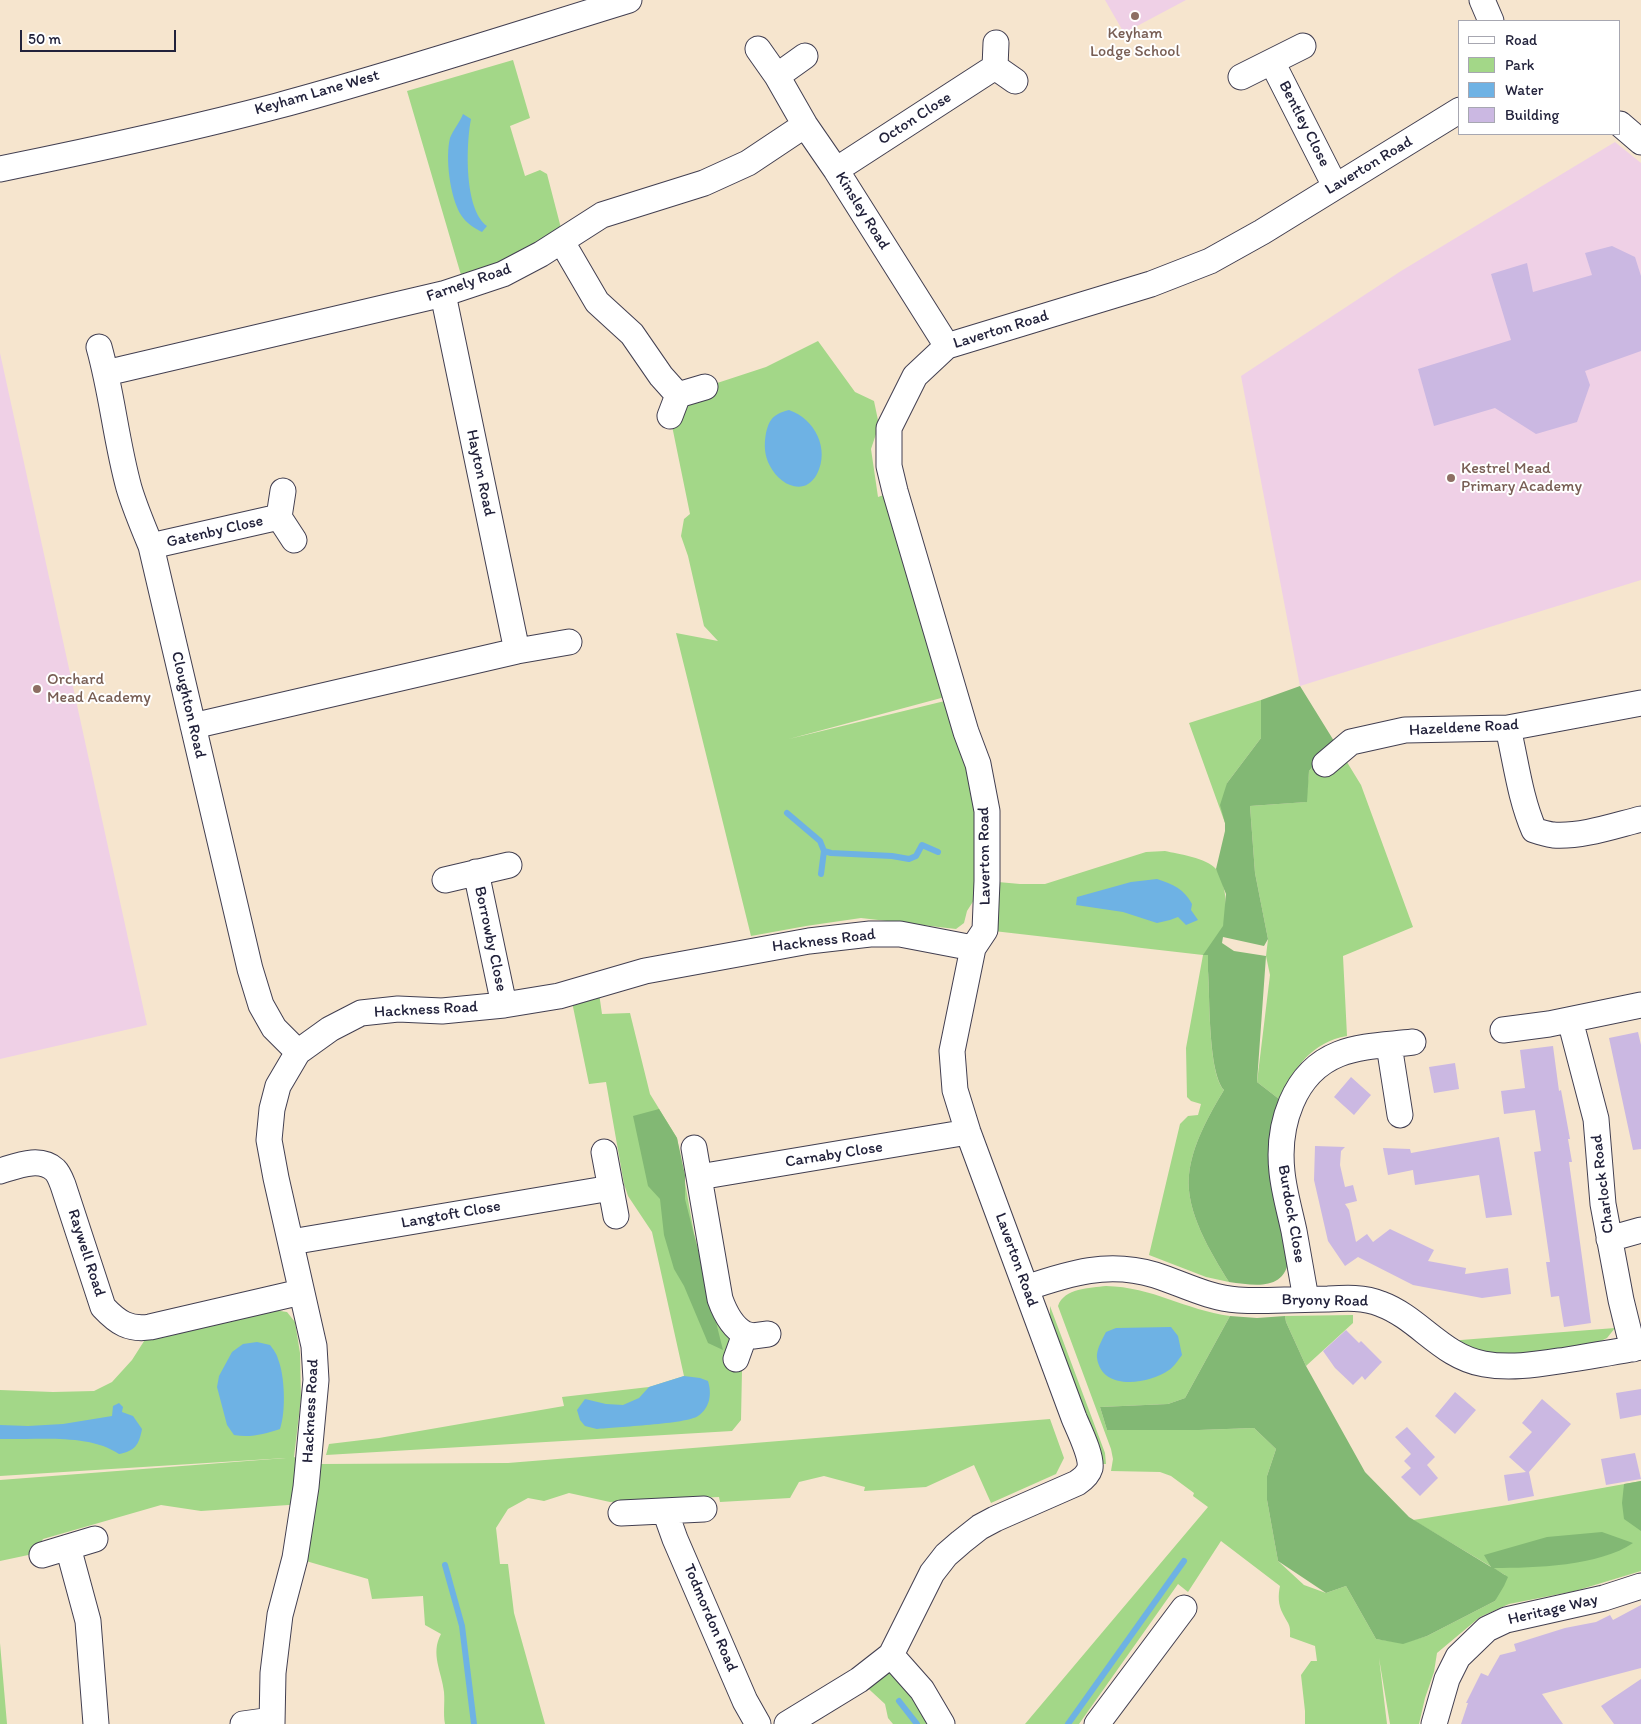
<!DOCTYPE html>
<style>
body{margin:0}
#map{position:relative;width:1641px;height:1724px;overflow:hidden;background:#f6e5ce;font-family:Itim,sans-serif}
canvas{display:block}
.legend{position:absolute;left:1458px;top:20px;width:162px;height:115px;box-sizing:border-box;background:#fff;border:1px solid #a7a7b1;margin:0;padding:6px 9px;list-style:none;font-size:15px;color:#22223b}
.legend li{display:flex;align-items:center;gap:10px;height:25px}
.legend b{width:25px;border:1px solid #a7a7b1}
.scale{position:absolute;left:20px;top:30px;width:156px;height:22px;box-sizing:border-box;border:2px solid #22223b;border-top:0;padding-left:6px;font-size:15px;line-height:18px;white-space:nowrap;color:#22223b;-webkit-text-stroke:4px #fff;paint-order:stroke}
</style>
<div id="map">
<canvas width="1641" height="1724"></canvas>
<ul class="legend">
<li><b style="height:6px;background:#fff"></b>Road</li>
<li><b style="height:14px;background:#a3d788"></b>Park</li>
<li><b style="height:14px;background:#6eb2e4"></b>Water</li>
<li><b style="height:14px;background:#cbb8e2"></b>Building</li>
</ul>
<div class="scale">50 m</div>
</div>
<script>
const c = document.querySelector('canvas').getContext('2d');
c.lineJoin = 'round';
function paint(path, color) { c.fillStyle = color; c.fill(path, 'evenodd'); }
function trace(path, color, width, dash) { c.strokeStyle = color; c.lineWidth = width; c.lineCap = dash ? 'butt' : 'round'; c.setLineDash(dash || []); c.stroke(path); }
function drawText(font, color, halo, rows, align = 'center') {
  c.font = font + ' Itim,sans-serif'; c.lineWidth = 4; c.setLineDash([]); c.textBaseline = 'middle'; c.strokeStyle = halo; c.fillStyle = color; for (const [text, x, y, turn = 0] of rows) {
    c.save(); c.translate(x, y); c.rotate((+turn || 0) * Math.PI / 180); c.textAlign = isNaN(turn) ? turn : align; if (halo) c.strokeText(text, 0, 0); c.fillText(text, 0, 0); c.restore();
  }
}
paint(new Path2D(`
 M1105 0H1186L1124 33Z
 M1615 142 1641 163V580L1300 686 1241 376 1401 271Z
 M0 353 147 1025 0 1059Z`), '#efd0e6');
paint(new Path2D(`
 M513 60 530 118 510 126 525 176 540 170 547 174 562 232 505 261 461 275 407 91Z
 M818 341 855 392 874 401 879 425 871 449 878 497 895 491 956 694 789 739 957 698 986 881 967 911 964 923 956 929 861 918 806 926 751 936 676 633 718 641 704 626 688 556 681 536 684 519 690 514 670 416 705 387 766 367Z
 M1261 700V738L1227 783 1225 823 1189 723Z
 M1334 741 1361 785 1413 927 1343 956 1347 1036C1313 1041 1292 1070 1279 1099L1257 1082 1270 975 1266 956 1268 939 1255 873 1250 806 1306 802 1309 771Z
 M1165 851C1178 854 1207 858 1216 869 1228 885 1229 921 1219 937 1215 943 1209 949 1204 955L1208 954V971C1210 997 1208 1073 1224 1090 1209 1115 1192 1145 1189 1175 1185 1211 1211 1253 1229 1282L1206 1277 1149 1255 1180 1124 1188 1116 1198 1115 1201 1104 1191 1101 1187 1097 1186 1048 1203 955 985 930 987 881 1020 884H1045L1146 852Z
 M599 993 602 1014 630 1013 650 1094 677 1138 694 1233 710 1296 731 1339 726 1364 742 1370 741 1420 732 1431 326 1455 329 1444 379 1438 564 1406 562 1397 649 1387 684 1376 652 1232 628 1196 624 1184 606 1082 589 1084 572 1002Z
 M1106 1286C1153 1287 1185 1310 1230 1316L1185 1398 1168 1404 1100 1407 1107 1430H1199L1254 1428 1276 1449 1267 1476V1500L1278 1561 1304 1585 1326 1593 1346 1586 1376 1639 1403 1643 1427 1636 1495 1601 1505 1575 1413 1520 1508 1505 1641 1481V1571L1575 1591 1509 1604 1480 1617 1437 1653 1434 1672 1425 1698 1419 1724H1390L1379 1658 1387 1724H1305V1711L1301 1675 1311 1661H1317L1315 1646 1290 1637C1291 1624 1288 1624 1283 1614 1278 1605 1278 1595 1280 1586L1221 1541 1188 1592 1178 1584 1079 1724H1025L1208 1507 1193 1496 1194 1493 1171 1476 1160 1472 1111 1471 1113 1459 1111 1449 1058 1306C1064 1288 1090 1288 1106 1286Z
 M1050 1306 1105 1453 1106 1464H1102L1052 1327 1050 1316Z
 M274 1310 287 1312 295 1322 300 1353 301 1398 294 1457 308 1463 303 1504 201 1511 161 1505 43 1539 33 1554 0 1561V1480L286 1458 0 1476V1390L53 1392 94 1391 112 1382 132 1360 146 1338Z
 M1353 1315V1323L1306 1366 1286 1322 1285 1316Z
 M1615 1328 1607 1338 1597 1343 1543 1353 1499 1356 1448 1341Z
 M1050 1419 1064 1458 1056 1474 991 1503 974 1465 926 1487 864 1491 865 1487 824 1476 799 1482 790 1498 720 1502 719 1497 610 1502 569 1493 544 1501 528 1498 508 1509 496 1528 500 1564H508L514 1613 545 1724H445C443 1713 445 1703 444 1692 442 1672 430 1654 441 1634L425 1625 423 1596 372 1599 368 1579 306 1561 321 1464 508 1463Z
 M0 1643 7 1724H0Z
 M891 1655 942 1724H893L888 1718 885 1704 859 1680Z`), '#a3d788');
paint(new Path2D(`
 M1300 686 1334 741 1309 771 1307 802 1250 806 1255 873 1268 939 1264 946 1223 937 1222 943 1234 951 1266 956 1257 1082 1279 1099C1259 1151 1279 1205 1289 1258 1285 1292 1254 1285 1229 1282 1211 1253 1185 1211 1189 1175 1192 1145 1209 1115 1224 1090 1208 1072 1210 997 1208 971V955H1203L1223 926 1226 894 1216 869 1225 831V823L1220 805 1227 783 1261 738V700Z
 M659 1109 677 1138 685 1175V1199L723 1350 708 1343 684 1286 674 1269 664 1235 660 1199 648 1186 633 1116Z
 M1230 1316 1257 1318 1285 1316 1286 1322 1306 1366 1365 1472 1409 1517 1491 1567 1484 1555 1547 1537 1602 1532 1633 1543C1600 1566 1534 1568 1494 1568L1508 1577 1504 1586 1495 1601 1427 1636 1403 1644 1376 1639 1346 1586 1326 1593 1278 1561 1267 1500V1476L1276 1449 1254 1428 1199 1430H1107L1100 1407 1168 1404 1185 1398Z
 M1641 1481V1531L1624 1519 1622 1503 1624 1484Z`), '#82b874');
paint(new Path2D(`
 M463 114 471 119C466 145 464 209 487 226L482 232C474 228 466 223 461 215 450 197 445 158 450 138 453 130 460 122 463 114Z
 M789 410C815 419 830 449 817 474 804 498 779 484 770 466 764 455 764 444 766 433 768 425 770 418 778 414 781 412 785 411 789 410Z
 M1157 879C1173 884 1184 889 1192 904L1191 910 1198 920 1186 925 1178 917 1170 920 1157 923 1123 912 1076 905 1077 897 1131 882Z
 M1171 1327 1178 1336 1182 1355C1178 1360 1174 1367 1169 1370 1149 1384 1102 1392 1097 1358 1096 1350 1102 1340 1106 1332L1116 1328Z
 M257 1342 270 1345C273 1349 277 1354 278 1359 285 1376 286 1412 280 1429 264 1434 251 1438 234 1435L227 1425 217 1387 219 1376 232 1352 243 1344Z
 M684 1376 700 1378 708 1381C712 1394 710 1408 698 1416 687 1424 615 1427 597 1429L585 1426 580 1420 577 1410 585 1399 606 1404 623 1405 639 1398 649 1387Z
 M119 1403 123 1407 122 1412 133 1416 142 1429C139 1445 135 1451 119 1454 89 1433 36 1440 0 1439V1425L28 1426 63 1424 112 1416 113 1406Z`), '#6eb2e4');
trace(new Path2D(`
 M787 813 820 841 824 851 821 874
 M824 851 831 853 892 856 909 859 916 856 922 845 938 852
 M445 1565 462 1626 474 1724
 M899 1701 917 1724
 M1068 1724 1184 1561`), '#6eb2e4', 6);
paint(new Path2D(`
 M1612 246 1635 257 1641 276V351L1585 371 1590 385 1577 422 1536 434 1495 408 1434 426 1418 369 1511 340 1491 274 1527 263 1533 292 1592 275 1585 253Z
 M1638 1032 1641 1045V1149L1633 1150 1609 1038Z
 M1553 1046 1559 1091 1561 1090 1570 1139H1568L1572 1162H1569L1591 1323 1564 1327 1559 1296 1551 1297 1546 1262H1550L1534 1152 1541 1151 1535 1110 1504 1114 1501 1091 1525 1088 1520 1050Z
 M1455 1063 1459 1089 1434 1093 1429 1067Z
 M1351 1077 1371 1095 1354 1115 1334 1097Z
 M1499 1137 1512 1215 1486 1218 1479 1175 1415 1185 1413 1170 1388 1175 1383 1148 1410 1149 1411 1153Z
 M1315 1146 1345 1147 1341 1151 1340 1165 1345 1187 1353 1185 1357 1201 1345 1204 1349 1210 1356 1242 1367 1234 1373 1242 1390 1229 1434 1250 1428 1261 1466 1268 1465 1274 1508 1268 1511 1294 1482 1298 1413 1285 1358 1257 1345 1266 1328 1241 1314 1180Z
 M1346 1330 1359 1343 1361 1341 1382 1362 1365 1380 1362 1376 1353 1385 1335 1368 1323 1351Z
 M1641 1389V1415L1620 1419 1616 1393Z
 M1455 1392 1476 1410 1455 1434 1435 1416Z
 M1542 1399 1571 1424 1529 1472 1534 1496 1508 1501 1504 1475 1526 1472 1509 1457 1532 1432 1522 1423Z
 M1407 1427 1435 1457 1427 1465 1438 1478 1420 1496 1401 1477 1411 1468 1404 1461 1411 1454 1395 1437Z
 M1635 1453 1641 1479 1606 1485 1601 1459Z
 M1641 1605V1668L1542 1694 1563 1724H1461L1468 1703H1466L1481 1673 1488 1676 1500 1655 1516 1651 1514 1644 1565 1628 1596 1622 1610 1615 1613 1620Z
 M1641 1679V1724H1614L1601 1706Z`), '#cbb8e2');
const minor = new Path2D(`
 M1482 0 1491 21
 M996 43 995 67 1015 81
 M758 49 777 76 805 125 836 170 947 346
 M1272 62 1335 186
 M777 76 805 56
 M1241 77 1303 46
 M1620 124 1641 142
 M0 169C93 150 186 130 277 106 396 74 512 36 629 0
 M836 170 995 67
 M562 242 597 302 632 334 661 376 678 395 670 416
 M443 294 517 651
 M99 347C112 393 116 441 129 488 135 508 143 527 151 546L250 969 261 1005 274 1028 298 1052
 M106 373 443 294 503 274 541 254 602 215 704 183 748 163 805 125
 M678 395 705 387
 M283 491 279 517 294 540
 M151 546 279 517
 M193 726 517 651 569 642
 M1508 728C1516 762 1520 798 1534 830 1540 832 1546 834 1553 835 1582 837 1613 826 1641 819
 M1325 764 1351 742 1405 730 1508 728 1641 703
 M476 872 504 1005
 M445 880 509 865
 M1570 1020 1596 1119 1603 1204 1621 1300 1633 1349
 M1503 1030 1549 1024 1641 1005
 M1389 1045 1400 1115
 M694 1148 699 1177
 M604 1152 616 1216
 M0 1171C17 1166 40 1156 55 1170 59 1174 61 1180 63 1185L103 1307C118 1323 129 1330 150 1327L301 1292
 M1609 1239 1641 1230
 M291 1242 611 1188
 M1026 1288C1070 1273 1108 1261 1155 1275 1183 1284 1208 1298 1238 1300 1268 1302 1298 1299 1328 1299 1346 1298 1364 1297 1381 1304 1419 1318 1442 1357 1484 1364 1511 1369 1539 1364 1566 1360 1591 1356 1616 1352 1641 1347
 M1306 1299C1302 1276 1298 1254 1294 1231 1290 1212 1284 1192 1282 1172 1277 1126 1293 1072 1339 1054 1361 1045 1389 1045 1413 1042
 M745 1334C732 1327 725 1313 720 1299L699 1177 968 1132
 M736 1359 745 1334 753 1336 768 1334
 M665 1511 675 1539 745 1701 758 1724
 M621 1513 704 1509
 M68 1547 88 1621 96 1724
 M42 1555 95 1539
 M891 1655 922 1690 942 1724
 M243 1724 272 1720
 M272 1724 273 1673 280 1615 295 1558 306 1487 316 1380 314 1346 276 1178 269 1140 272 1109 278 1086 298 1052 330 1029 361 1013 398 1009 442 1011 504 1005 559 996 645 971 809 941 870 934H900L973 948
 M787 1724 859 1680 891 1655 932 1573 946 1555 961 1542 980 1527 995 1519 1077 1483C1083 1479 1088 1475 1090 1468 1092 1456 1079 1430 1074 1418L968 1132 955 1090 952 1051 973 948 985 930 987 881V811L978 764 966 732 895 491 889 466V428L915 376 947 346 1151 284 1210 261 1262 232 1460 110
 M1097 1724 1184 1608
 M1434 1724 1447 1679 1458 1657 1487 1629 1506 1620 1604 1598 1641 1586`);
trace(minor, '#423f51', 27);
trace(minor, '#fff', 25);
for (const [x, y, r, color] of [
 [1135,16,5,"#8d6e63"],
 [1451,478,5,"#8d6e63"],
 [37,689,5,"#8d6e63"]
]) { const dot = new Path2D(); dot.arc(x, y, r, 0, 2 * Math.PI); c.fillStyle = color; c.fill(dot); trace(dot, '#fff', 2); }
drawText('16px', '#785e54', '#fff', [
 ["Keyham",1135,34,"center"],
 ["Lodge School",1135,52,"center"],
 ["Kestrel Mead",1461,469],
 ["Primary Academy",1461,487],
 ["Orchard",47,680],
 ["Mead Academy",47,698]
], 'left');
drawText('16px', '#22223b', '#fff', [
 ["Keyham Lane West",317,93,-16],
 ["Octon Close",915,119,-33],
 ["Bentley Close",1304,124,63],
 ["Laverton Road",1369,166,-31],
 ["Kinsley Road",862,211,58],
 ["Farnely Road",469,283,-19],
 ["Laverton Road",1001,330,-17],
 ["Hayton Road",480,473,78],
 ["Gatenby Close",215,532,-13],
 ["Cloughton Road",188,705,77],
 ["Hazeldene Road",1464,728,-3],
 ["Laverton Road",985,856,-91],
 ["Borrowby Close",490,939,78],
 ["Hackness Road",824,941,-7],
 ["Hackness Road",426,1010,-3],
 ["Carnaby Close",834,1155,-9],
 ["Charlock Road",1603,1184,-97],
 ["Burdock Close",1291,1214,80],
 ["Langtoft Close",451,1215,-10],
 ["Raywell Road",86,1253,72],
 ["Laverton Road",1016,1260,70],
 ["Bryony Road",1325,1301,1],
 ["Hackness Road",311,1411,-87],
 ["Heritage Way",1553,1610,-13],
 ["Todmordon Road",710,1618,67]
]);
</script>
